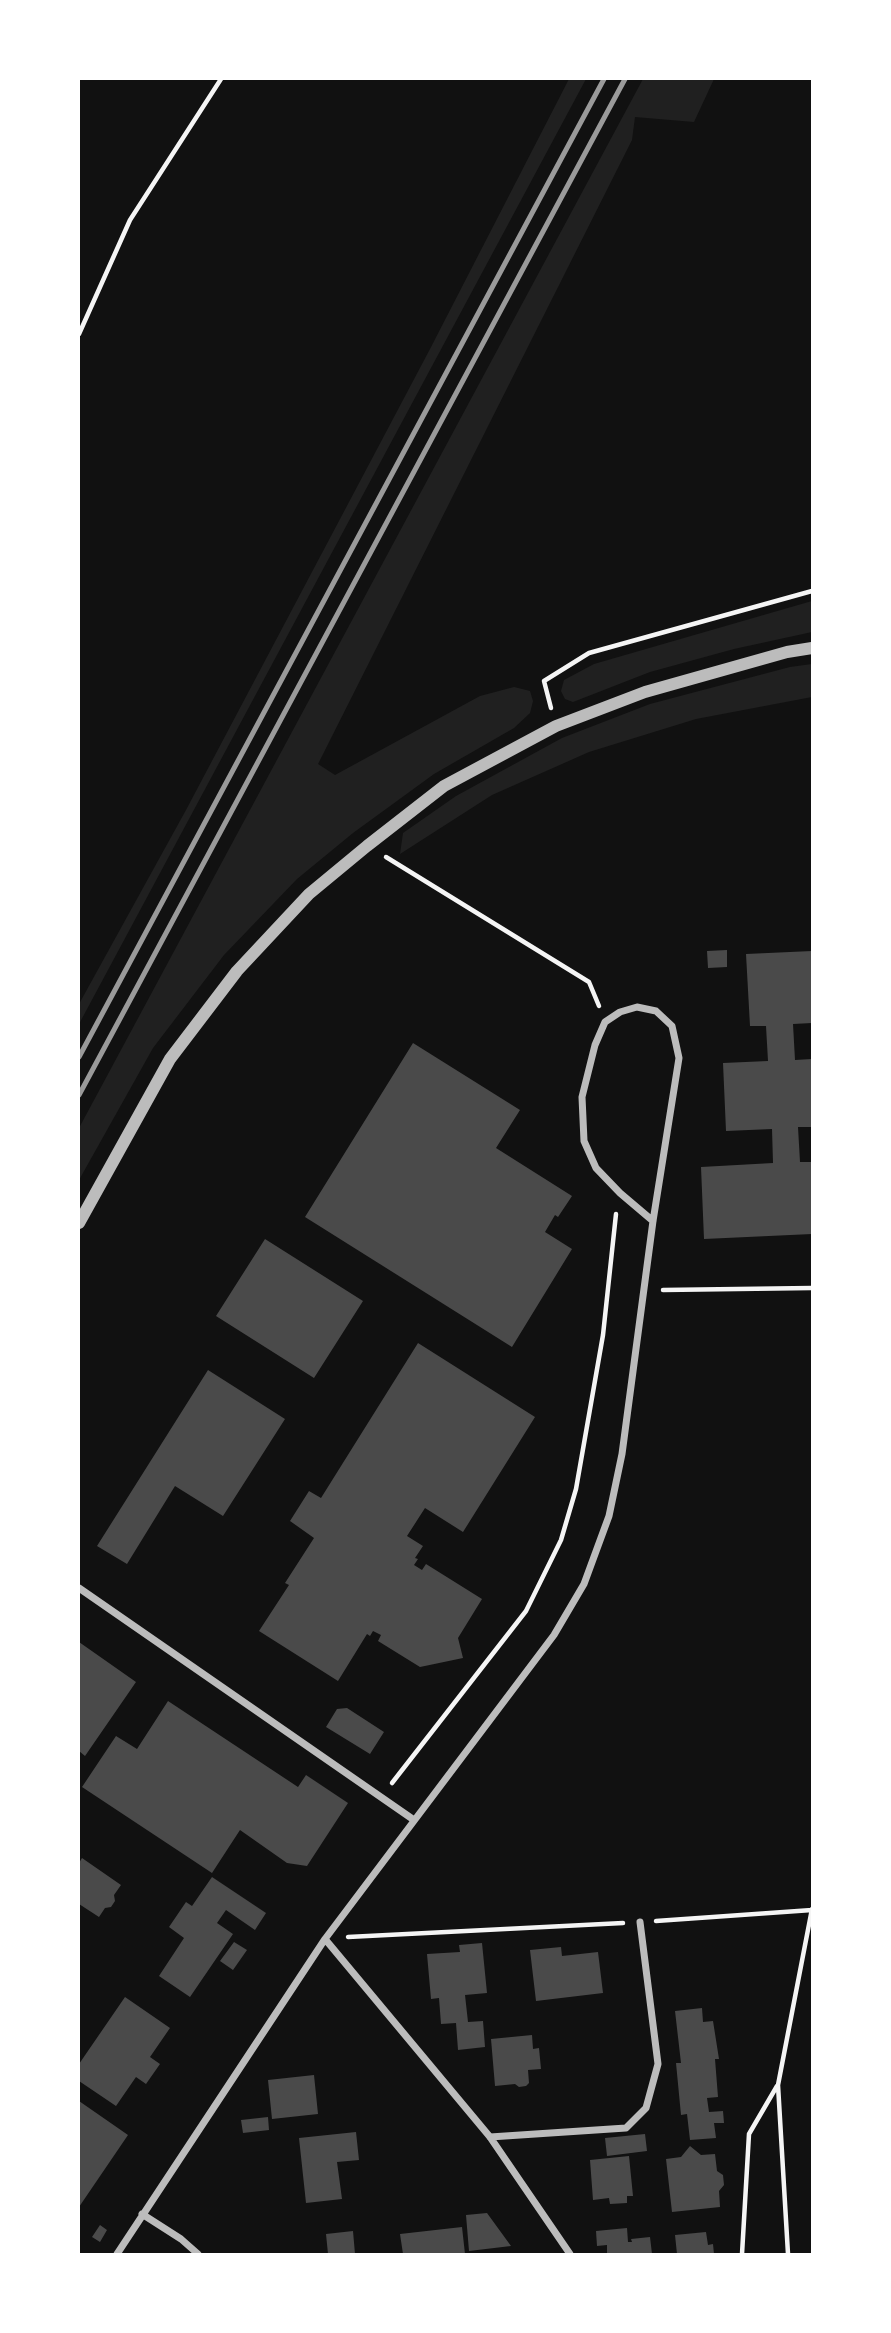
<!DOCTYPE html>
<style>
body{margin:0}
#map{position:relative;width:891px;height:2333px;overflow:hidden;background:#111;font-family:Bitter,serif}
canvas{display:block}
.frame{position:absolute;inset:0;border:80px solid #fff;pointer-events:none}
</style>
<div id="map">
<canvas width="891" height="2333"></canvas>
<div class="frame"></div>
</div>
<script>
const c = document.querySelector('canvas').getContext('2d');
c.lineJoin = 'round';
function paint(path, color) { c.fillStyle = color; c.fill(path, 'evenodd'); }
function trace(path, color, width, dash) { c.strokeStyle = color; c.lineWidth = width; c.lineCap = dash ? 'butt' : 'round'; c.setLineDash(dash || []); c.stroke(path); }
paint(new Path2D(`
 M569 79H586L79 1024V1004L186 810 430 349Z
 M643 79H714L694 122 635 117 632 140 318 764 335 775 480 696 514 687 530 691 533 701 530 713 514 728 434 774 353 833 297 879 224 955 153 1048 79 1180V1128Z
 M812 601V632L734 649 650 672 573 702 565 699 561 691 564 680 594 664Z
 M812 664V697L696 719 589 752 492 795 400 854 403 833 456 796 562 738 650 704 790 667Z`), '#202020');
paint(new Path2D(`
 M727 950V967L708 968 707 951Z
 M812 951V1023L793 1024 795 1060 812 1059V1127H798L800 1162H812V1234L704 1239 701 1167 773 1163 772 1129 726 1131 723 1063 768 1061 766 1026H750L746 954Z
 M413 1043 520 1110 496 1148 572 1196 558 1217 555 1215 545 1232 572 1249 512 1347 305 1217Z
 M265 1239 363 1301 314 1378 216 1316Z
 M418 1343 535 1417 463 1532 425 1508 407 1536 423 1546 415 1558 418 1559 414 1565 422 1570 426 1564 482 1599 458 1638 463 1658 420 1667 378 1641 381 1635 373 1631 370 1636 367 1634 338 1681 259 1631 289 1585 285 1583 314 1538 290 1521 309 1491 321 1498Z
 M208 1370 285 1419 223 1516 175 1486 127 1564 97 1546Z
 M79 1642 136 1682 85 1756 79 1751Z
 M168 1701 298 1787 306 1775 348 1803 307 1866 287 1863 240 1830 212 1873 82 1787 116 1736 137 1749Z
 M347 1708 384 1732 370 1754 326 1727 337 1709Z
 M82 1858 121 1885 114 1895 115 1901 111 1907 105 1908 99 1917 79 1904V1863Z
 M212 1877 266 1913 255 1930 226 1910 217 1923 233 1934 190 1997 159 1976 184 1938 169 1927 186 1902 192 1906Z
 M234 1942 247 1950 233 1970 220 1961Z
 M482 1943 487 1993 465 1995 468 2022 483 2021 485 2047 458 2050 456 2023 441 2024 439 1998 431 1999 427 1954 460 1952 459 1945Z
 M561 1947 562 1956 598 1952 603 1993 536 2001 530 1950Z
 M125 1997 170 2028 150 2057 160 2064 146 2084 136 2077 116 2106 79 2081V2064Z
 M702 2008 703 2022 713 2021 719 2059H715L718 2097 707 2098 709 2112 723 2111 724 2123H714L716 2138 690 2140 687 2114 681 2115 676 2063H681L675 2011Z
 M532 2035 533 2049 539 2048 541 2069 528 2070 529 2083 526 2086 519 2087 515 2084 495 2086 491 2039Z
 M314 2075 318 2114 272 2119 268 2080Z
 M79 2101 128 2135 79 2207Z
 M268 2117 269 2130 243 2133 241 2120Z
 M356 2132 359 2160 337 2162 342 2199 306 2203 299 2138Z
 M645 2134 647 2151 607 2156 605 2138Z
 M690 2146 701 2155 715 2154 717 2171 723 2175 724 2185 719 2191 720 2207 672 2212 666 2159 681 2157Z
 M629 2156 633 2196H627V2203L610 2204 609 2198 593 2200 590 2160Z
 M487 2213 511 2246 469 2251 466 2215Z
 M100 2225 107 2230 100 2242 92 2237Z
 M462 2227 465 2254H403L400 2234Z
 M627 2228 628 2242H632L631 2239 650 2237 652 2254H607V2245L597 2246 596 2231Z
 M353 2231 355 2254H328L326 2234Z
 M706 2232 708 2245 713 2244 714 2254H677L675 2235Z`), '#4a4a4a');
trace(new Path2D(`
 M79 334 130 220 221 79
 M551 708 544 681 589 653 812 591
 M386 857 589 982 599 1006
 M663 1290 812 1288
 M392 1783 526 1611 561 1540 576 1489 603 1335 616 1214
 M656 1921 812 1910
 M348 1937 623 1923
 M742 2254 749 2134 777 2086
 M788 2254 778 2085 812 1909`), '#f5f5f5', 4.5);
trace(new Path2D(`
 M79 1588 414 1820
 M325 1939 490 2137 570 2254
 M490 2137 626 2128 646 2108 658 2064 640 1922
 M142 2214 181 2239 198 2254
 M117 2254 325 1939 554 1635 584 1584 609 1516 622 1454 653 1221 679 1058 672 1026 656 1011 637 1007 620 1012 605 1022 595 1045 582 1097 584 1141 596 1168 620 1193 653 1221`), '#bcbcbc', 7);
trace(new Path2D(`
 M79 1223 170 1059 237 971 309 894 367 846 444 786 556 726 645 692 787 652 812 648`), '#bcbcbc', 12);
trace(new Path2D(`
 M79 1057 604 79
 M79 1095 625 79`), '#9a9a9a', 5);
</script>
